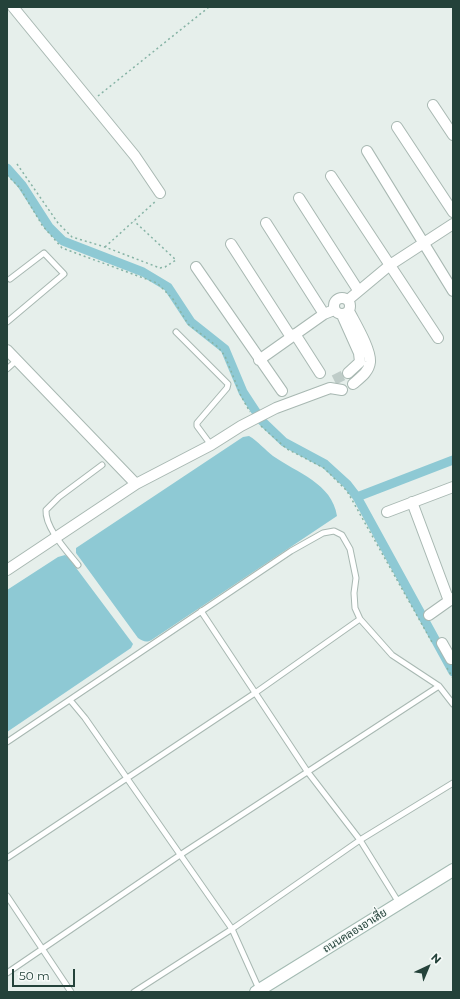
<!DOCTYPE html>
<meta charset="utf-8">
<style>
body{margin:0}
#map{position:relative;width:460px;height:999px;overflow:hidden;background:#e6efeb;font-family:Montserrat,sans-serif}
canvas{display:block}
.frame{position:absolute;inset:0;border:8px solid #24423a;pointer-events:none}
.north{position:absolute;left:408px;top:947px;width:40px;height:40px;-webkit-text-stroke:3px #f7fbf9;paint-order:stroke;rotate:44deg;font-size:11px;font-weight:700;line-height:16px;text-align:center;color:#24423a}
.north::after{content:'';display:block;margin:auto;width:14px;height:18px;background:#24423a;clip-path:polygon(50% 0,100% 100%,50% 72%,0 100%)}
.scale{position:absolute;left:12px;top:969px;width:63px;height:18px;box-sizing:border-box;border:2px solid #24423a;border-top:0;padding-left:5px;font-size:12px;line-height:14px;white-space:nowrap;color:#24423a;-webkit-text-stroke:3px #f7fbf9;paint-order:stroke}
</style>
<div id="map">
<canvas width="460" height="999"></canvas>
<div class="frame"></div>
<div class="north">N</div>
<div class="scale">50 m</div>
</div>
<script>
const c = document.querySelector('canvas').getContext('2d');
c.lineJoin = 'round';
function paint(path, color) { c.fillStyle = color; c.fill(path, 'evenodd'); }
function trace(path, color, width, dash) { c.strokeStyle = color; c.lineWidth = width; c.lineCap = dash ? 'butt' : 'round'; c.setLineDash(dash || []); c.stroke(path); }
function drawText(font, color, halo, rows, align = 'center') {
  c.font = font + ' Montserrat,Sarabun,sans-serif'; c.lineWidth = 3; c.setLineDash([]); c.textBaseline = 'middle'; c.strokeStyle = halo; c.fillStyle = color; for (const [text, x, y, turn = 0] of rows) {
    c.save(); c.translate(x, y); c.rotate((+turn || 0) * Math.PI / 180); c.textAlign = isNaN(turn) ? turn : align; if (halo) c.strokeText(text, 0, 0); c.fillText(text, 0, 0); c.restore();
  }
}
paint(new Path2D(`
 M249 436C258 441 265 450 273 456 297 473 332 483 337 516L153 639C147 643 144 642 138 638L76 553V548L243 437Z
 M65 555 68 557 133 644 131 648 7 732V590L58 557Z`), '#8ec9d4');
trace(new Path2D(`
 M7 168 22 185 49 227 63 241 143 272 168 287 191 322 225 349 243 392 262 421 284 442 325 464 347 484 357 497 453 672
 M357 497 453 460`), '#8ec9d4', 9);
trace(new Path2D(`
 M334 380 348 373`), '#bfccc8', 10, [10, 5]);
const lane = new Path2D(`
 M7 322 64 274 44 253 10 279
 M176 332 228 384 227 388 197 423V426L211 445
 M7 369 17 360
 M78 565C67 551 45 528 46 510L59 497 102 465
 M201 611 307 771 360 840 399 903
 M70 700 85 718 232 929 259 989
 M7 742 291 551 323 533 334 531 342 535 350 549 356 578 354 593 355 608 360 619 392 655 439 686 453 704
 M7 858 255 693 360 619
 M7 896 71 992
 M7 973 180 855 439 686
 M134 992 232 929 360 840 453 783`);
const street = new Path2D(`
 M13 7 135 156 160 193
 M433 105 453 135
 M397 127 453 212
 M367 151 453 291
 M331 176 438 338
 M299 198 358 290
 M266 223 324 314
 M231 244 291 337
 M196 267 282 391
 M334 306a8 8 0 1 1 16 0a8 8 0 1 1-16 0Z
 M348 300 390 265 453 224
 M349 311C355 323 371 349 370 362 369 372 360 378 353 384
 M342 315 359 353 360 362 348 373
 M295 334 320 373
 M7 350 136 484
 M259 360 324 314 334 310
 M412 502 449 601
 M387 512 453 487
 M7 570 136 484 211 445 241 426 276 408 330 388 342 390
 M429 615 453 598
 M442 643 451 659 453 658`);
const secondary = new Path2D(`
 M256 992 453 870`);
trace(lane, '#a8b8b2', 7);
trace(street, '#a8b8b2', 12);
trace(secondary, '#a4bbb3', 14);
trace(new Path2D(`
 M98 96 209 7
 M17 164 58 223 72 237 105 247 160 268 165 267 176 260 134 221
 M7 175 20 188 42 225 62 248 157 283 173 299 188 324 218 347 225 356 241 396 250 412
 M105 247 157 200
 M261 426 287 449 324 468 347 491 433 644
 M447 668 453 678`), '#86b3a5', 1.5, [2, 3]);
trace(lane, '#fff', 5);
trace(street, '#fff', 10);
trace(secondary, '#fff', 12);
drawText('11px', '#24423a', '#f7fbf9', [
 ["ถนนคลองอาเสี่ย",355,931,-32]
]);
</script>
